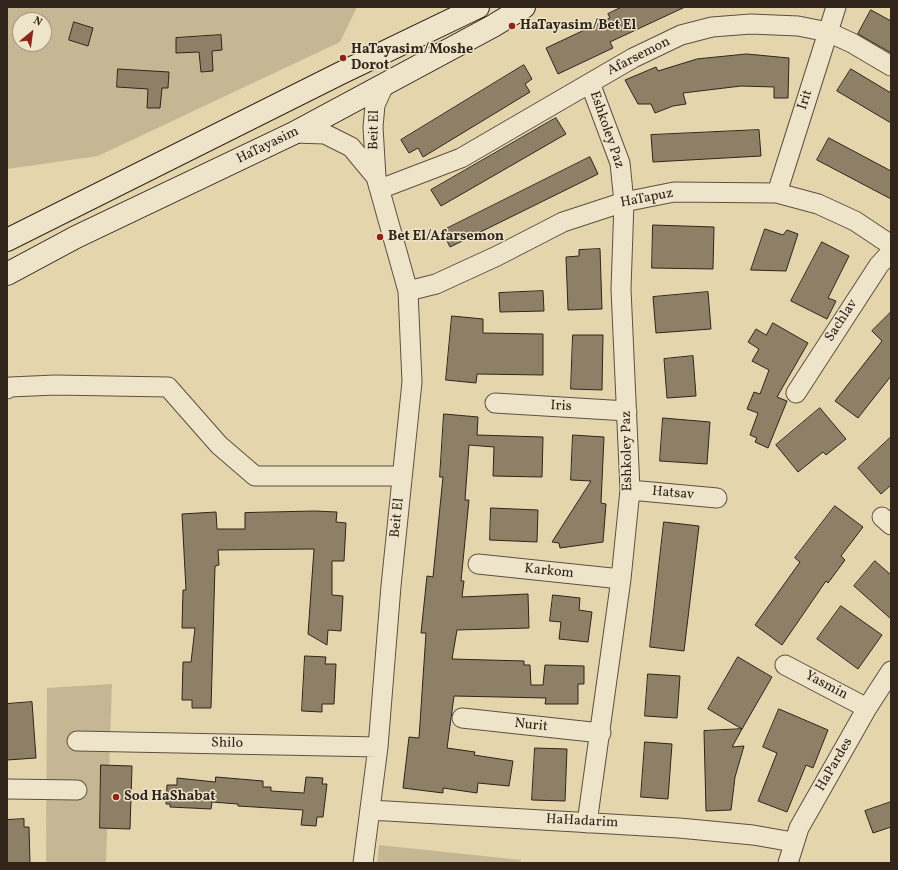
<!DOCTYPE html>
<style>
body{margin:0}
#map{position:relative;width:898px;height:870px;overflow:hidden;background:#e5d5ad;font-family:Vollkorn,serif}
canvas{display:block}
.frame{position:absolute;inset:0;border:8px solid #30241b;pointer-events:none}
.north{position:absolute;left:12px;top:12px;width:40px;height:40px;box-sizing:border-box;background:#eee4ca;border:1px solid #a29784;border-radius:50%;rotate:29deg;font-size:11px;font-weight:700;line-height:16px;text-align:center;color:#30241b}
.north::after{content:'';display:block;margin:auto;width:14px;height:18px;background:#8f2418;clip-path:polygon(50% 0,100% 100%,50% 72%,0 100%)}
</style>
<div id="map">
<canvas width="898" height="870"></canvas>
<div class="frame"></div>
<div class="north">N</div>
</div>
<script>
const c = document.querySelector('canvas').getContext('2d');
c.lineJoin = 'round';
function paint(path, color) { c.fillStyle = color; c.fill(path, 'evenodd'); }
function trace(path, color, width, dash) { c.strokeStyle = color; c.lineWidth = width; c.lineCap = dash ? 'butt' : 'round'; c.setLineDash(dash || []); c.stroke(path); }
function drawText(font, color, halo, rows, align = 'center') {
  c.font = font + ' Vollkorn,serif'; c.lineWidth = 3; c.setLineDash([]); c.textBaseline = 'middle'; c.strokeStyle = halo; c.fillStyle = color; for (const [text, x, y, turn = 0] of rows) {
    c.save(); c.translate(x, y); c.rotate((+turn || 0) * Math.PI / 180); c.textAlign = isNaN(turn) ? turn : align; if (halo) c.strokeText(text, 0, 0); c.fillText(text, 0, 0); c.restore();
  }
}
paint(new Path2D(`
 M7 7H357L340 42 98 156 7 169ZM20 20H44V44H20Z
 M112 684 106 863H46L47 688Z
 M379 845 521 860 520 863H377Z`), '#c6b794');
const building = new Path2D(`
 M622 7H685L610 42 613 48 558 74 546 48 610 18 608 14Z
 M871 10 891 21V53L858 34Z
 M74 22 93 28 88 46 69 40Z
 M221 35 222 50 212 51 213 71 201 72 199 52 176 53V38Z
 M747 54 789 58 788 98H774V87L741 86 683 93 686 104 673 106 655 113 651 104H638L625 80 656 67 658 71 697 59Z
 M524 65 532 79 525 84 530 92 423 157 418 148 409 153 401 140Z
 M118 69 169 72 168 88H162L160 108H147L148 89 117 87Z
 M851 69 891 93V123L837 91Z
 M556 118 566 134 441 206 431 190Z
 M759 130 761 156 653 162 651 135Z
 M829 138 891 171V199L817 160Z
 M590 157 598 174 450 247 442 231Z
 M653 225 714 227 713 269 652 268Z
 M765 229 783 235 787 230 798 234 786 271 751 270Z
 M822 242 849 256 828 298 836 301 827 319 791 301Z
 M600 249 602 309 568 310 566 257 579 256V250Z
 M543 291 544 311 500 312 499 293Z
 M708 292 711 329 656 333 653 297Z
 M891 312V376L858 418 835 401 882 341 872 331Z
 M452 316 483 319V333L543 334V375L477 374 476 383 446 380Z
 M773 323 808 343 777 397 787 401 768 448 755 442 757 438 750 435 758 413 747 409 754 392 760 394 769 370 752 361 759 349 748 342 756 329 766 335Z
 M573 335H603L602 390 571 389Z
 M693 356 696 396 667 398 664 359Z
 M820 408 846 439 826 455 823 452 798 472 776 445Z
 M444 414 478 417 477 435 543 437 542 477 493 476 494 447 469 445 465 500H469L461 581H464L462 597 528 594 529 628 457 630 452 659 524 661V665H530L531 685H543L545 665 584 666V684H578V704H545L546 698 454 696 447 748 475 752 474 755 513 761 509 786 478 783 477 793 443 788V793L403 788 409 737 419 738 426 633H421L427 576 433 577 443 477H440Z
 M663 418 710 422 707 464 660 461Z
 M573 435 604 437 601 503 606 504 603 542 560 548 559 543 552 542 591 481 571 480Z
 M891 437V485L881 494 858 468Z
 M835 506 863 527 841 556 845 560 828 583 826 581 782 645 755 625 800 562 795 558Z
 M491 508 538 510 537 542 490 540Z
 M315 511 337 512 336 522 346 523 344 561H332V595L343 596 341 631 328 630 327 645 308 634 314 549 218 550 219 565 215 566 211 708H192V700H182L183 662H191L195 628H182L183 590H186L182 514 216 512 217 529H245V513Z
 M664 522 699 526 684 651 650 647Z
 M875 561 891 575V619L854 586Z
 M553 595 580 598 579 610 592 612 588 642 559 639 561 622 550 621Z
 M841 606 882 635 858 669 817 639Z
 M305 656 326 657 325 664H336L334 704H322V712L302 711Z
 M738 657 772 677 742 729 708 709Z
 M648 674 680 676 677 718 645 716Z
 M32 702 36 758 7 760V704Z
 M779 709 828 730 813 768 806 765 787 812 758 801 777 753 763 747Z
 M742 729 732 747 744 746 735 777 731 810 706 811 704 731Z
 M645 742 672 744 668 799 641 797Z
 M535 748 567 749 565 801 532 800Z
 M101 765 132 766 130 829 100 828Z
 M216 777 263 781V787H271V791L304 793 306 777 323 778 322 784H327L323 817H317L316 826 301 825 303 810 238 806V804L212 802 211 809 170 807V804H166L167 785H177V778L215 782Z
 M891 802V827L873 833 865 811Z
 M24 819V827H29L30 863H7V820Z`);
paint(building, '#8e8067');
trace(building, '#30241b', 1);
const street = new Path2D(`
 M294 133 325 134 351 147 376 177
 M380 189 461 158 633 58 681 35 712 27 751 24 798 26 828 32 852 43 891 66
 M777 193 836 7
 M408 291 436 284 497 256 563 222 624 202 674 192 777 193 818 204 855 221 891 245
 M7 389 10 387 55 385 168 387 219 445 255 476H402
 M796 393 879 265 891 252
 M495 403 627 411
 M630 490 717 498
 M882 517 891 525
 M478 564 621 579
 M785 665 867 708
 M462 718 601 733
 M77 741 378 747
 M7 789 77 790
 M370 810 679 828 753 835 793 842
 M587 823 621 579 630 490 621 289 624 202 620 163 590 83
 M363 863 378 747 391 586 412 382 408 291 376 177 373 127 375 105 384 85
 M788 863 799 828 867 708 891 671`);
const secondary = new Path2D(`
 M7 240 341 73 478 7
 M7 274 76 237 294 133 493 26 524 7`);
trace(street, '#5d5040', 21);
trace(secondary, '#30241b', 24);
trace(street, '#eee4ca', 19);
trace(secondary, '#eee4ca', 22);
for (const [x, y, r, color] of [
 [512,26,4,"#8f2418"],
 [343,58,4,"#8f2418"],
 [380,237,4,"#8f2418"],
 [116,797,4,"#8f2418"]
]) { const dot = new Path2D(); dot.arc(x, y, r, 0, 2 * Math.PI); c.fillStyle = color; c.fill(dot); trace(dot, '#eee4ca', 1.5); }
drawText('bold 14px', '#30241b', '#eee4ca', [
 ["HaTayasim/Bet El",520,26],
 ["HaTayasim/Moshe",351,50],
 ["Dorot",351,66],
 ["Bet El/Afarsemon",388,237],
 ["Sod HaShabat",124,797]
], 'left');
drawText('14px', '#30241b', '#eee4ca', [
 ["Afarsemon",639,57,-27],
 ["Irit",806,100,-72],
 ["Beit El",375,130,-89],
 ["Eshkoley Paz",606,130,71],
 ["HaTayasim",268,146,-26],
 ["HaTapuz",647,199,-11],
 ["Sachlav",842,321,-57],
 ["Iris",561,407,3],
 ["Eshkoley Paz",628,451,-91],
 ["Hatsav",673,494,5],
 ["Beit El",398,518,-84],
 ["Karkom",549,572,6],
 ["Yasmin",826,686,28],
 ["Nurit",531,726,6],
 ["Shilo",227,744,1],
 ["HaPardes",835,765,-60],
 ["HaHadarim",582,822,3]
]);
</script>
